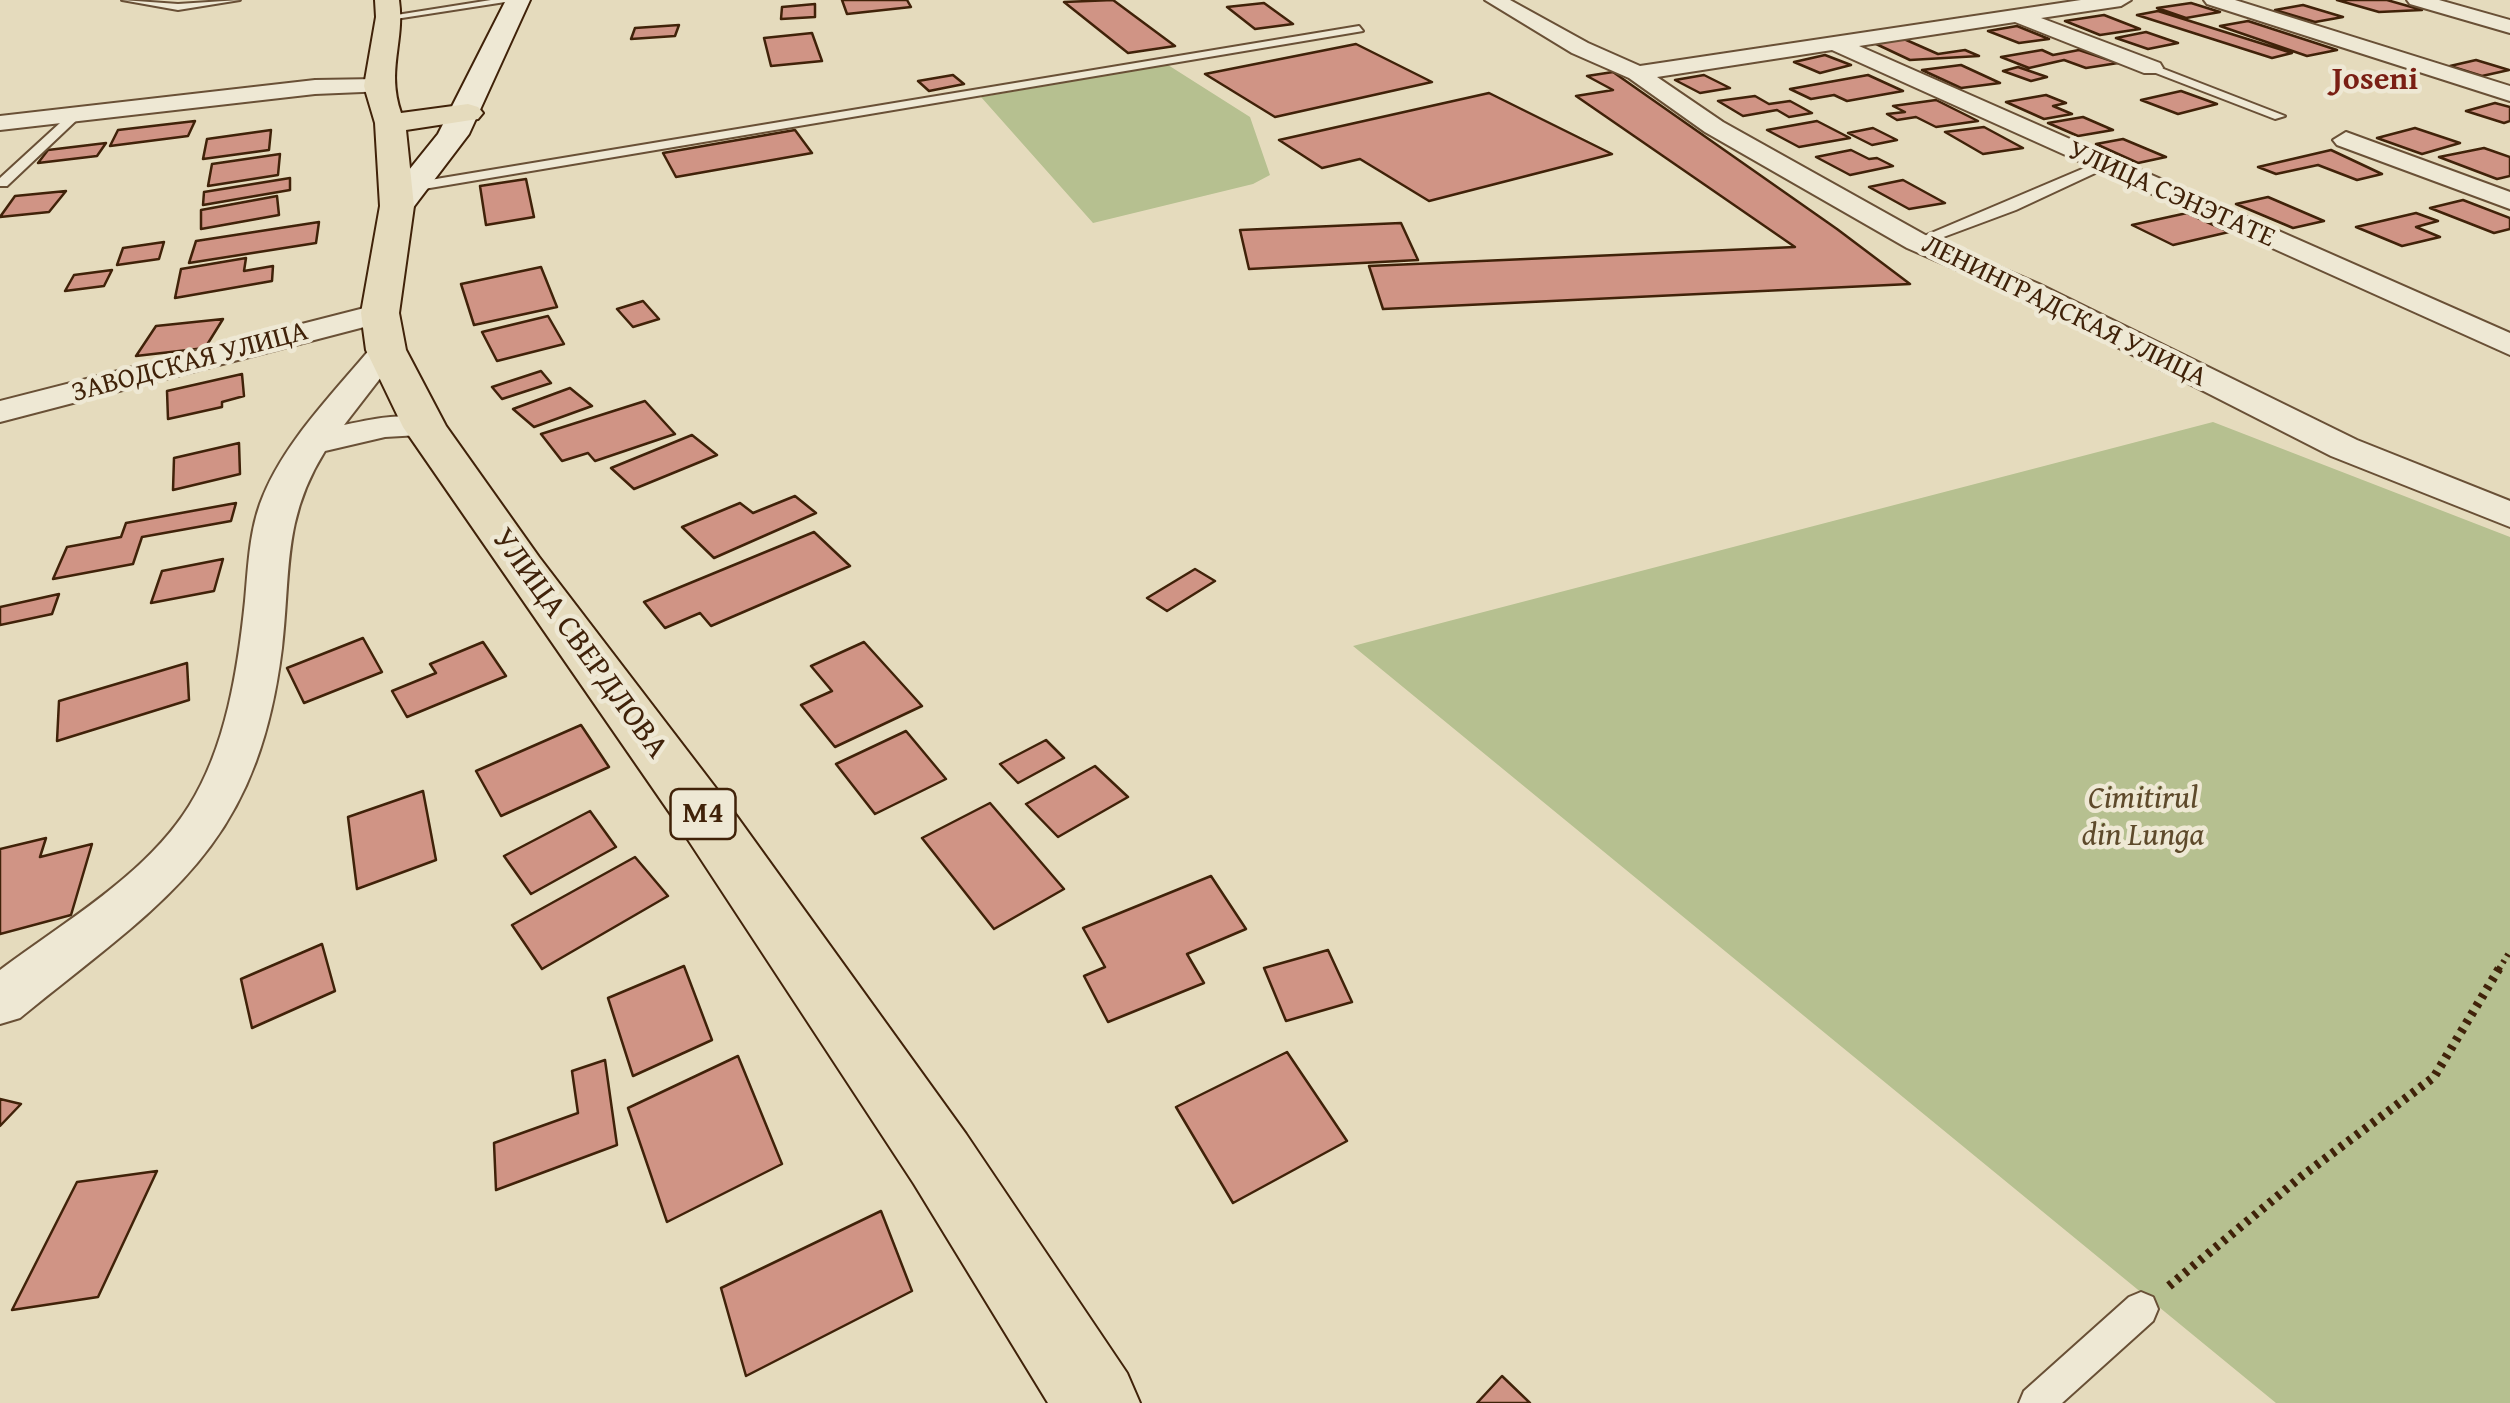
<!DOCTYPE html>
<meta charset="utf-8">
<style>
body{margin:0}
canvas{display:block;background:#e5dbbd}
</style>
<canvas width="2510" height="1403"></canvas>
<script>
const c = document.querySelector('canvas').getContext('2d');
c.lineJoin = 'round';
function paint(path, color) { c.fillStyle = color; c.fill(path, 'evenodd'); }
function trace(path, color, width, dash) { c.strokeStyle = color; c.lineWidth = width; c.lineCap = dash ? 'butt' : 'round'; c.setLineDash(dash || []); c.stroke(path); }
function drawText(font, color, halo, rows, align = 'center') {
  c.font = font + ' "Gentium Book Plus",serif'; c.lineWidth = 9; c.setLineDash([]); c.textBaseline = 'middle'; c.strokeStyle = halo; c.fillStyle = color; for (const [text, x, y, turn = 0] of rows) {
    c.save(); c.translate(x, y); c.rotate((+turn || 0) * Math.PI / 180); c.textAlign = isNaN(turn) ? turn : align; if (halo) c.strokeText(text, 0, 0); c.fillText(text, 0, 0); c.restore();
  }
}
paint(new Path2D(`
 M1168 65 1250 117 1270 175 1253 184 1093 223 981 97Z
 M2213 422 2510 537V1403H2276L1353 646Z`), '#b6c090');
const building = new Path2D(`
 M842 0H907L911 7 847 14Z
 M1113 0 1175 46 1128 53 1064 2Z
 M2337 0H2387L2422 10 2379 12Z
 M1264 3 1293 24 1255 29 1227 7Z
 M2191 3 2220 12 2186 18 2157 8Z
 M815 4V17L781 19 782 7Z
 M2303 5 2343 17 2315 22 2275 10Z
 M2158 11 2292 53 2272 58 2137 15Z
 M2104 15 2140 29 2100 35 2065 21Z
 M2248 21 2337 50 2307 56 2220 26Z
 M679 25 675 36 631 39 635 28Z
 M2017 26 2049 39 2019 43 1988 31Z
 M2146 32 2178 43 2148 49 2116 38Z
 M812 33 822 61 771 66 764 38Z
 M1904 39 1938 54 1965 50 1979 56 1910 60 1874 43Z
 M1356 44 1432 82 1275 117 1205 74Z
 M2042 50 2053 55 2079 50 2118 63 2086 68 2064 60 2029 68 2001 57Z
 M1825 55 1851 65 1820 73 1794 62Z
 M2476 60 2509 70 2482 76 2450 66Z
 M1961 65 2000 83 1961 88 1922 70Z
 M2018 67 2047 77 2031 81 2003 71Z
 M1613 72 1837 229 1910 284 1383 309 1369 266 1795 247 1576 96 1613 90 1587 76Z
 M953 75 964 84 929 91 918 81Z
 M1704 75 1730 88 1700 93 1675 80Z
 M1868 75 1903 91 1847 101 1834 95 1811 99 1790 89Z
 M2181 91 2217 104 2178 114 2141 100Z
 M1489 93 1612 154 1429 201 1360 159 1322 168 1279 140Z
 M2046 95 2066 103 2053 106 2072 114 2044 119 2006 102Z
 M1755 96 1769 104 1790 101 1812 113 1789 117 1777 110 1743 116 1718 101Z
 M1936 100 1978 121 1936 127 1916 117 1897 120 1887 114 1905 112 1893 106Z
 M2495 103 2510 107V121L2504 123 2466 111Z
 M2083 117 2113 130 2078 136 2048 123Z
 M195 121 188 136 110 146 118 130Z
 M1817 121 1850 138 1799 147 1767 130Z
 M1984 127 2023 148 1983 154 1945 132Z
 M1873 128 1897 140 1872 145 1848 133Z
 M2415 128 2460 143 2422 154 2377 138Z
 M271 130 269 150 203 159 207 139Z
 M795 130 812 153 676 177 663 153Z
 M2123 139 2166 157 2138 163 2096 144Z
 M106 143 97 156 38 163 48 150Z
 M2484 148 2510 157V176L2497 179 2439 157Z
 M1851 150 1869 159 1877 158 1893 166 1850 175 1816 157Z
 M2331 150 2382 174 2357 180 2318 165 2276 174 2258 167Z
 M280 154 278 175 208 186 212 164Z
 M290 178V190L203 205 204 192Z
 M526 179 534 217 486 225 480 186Z
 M1903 180 1945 203 1909 209 1869 187Z
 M66 191 49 212 0 217 15 196Z
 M277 196 279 215 201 229V210Z
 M2268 197 2324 221 2293 228 2236 204Z
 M2463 200 2510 218V229L2494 233 2430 208Z
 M2187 213 2229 232 2173 245 2132 225Z
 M2416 213 2438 221 2416 227 2440 237 2402 246 2356 227Z
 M319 222 316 243 189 263 196 241Z
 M1401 223 1418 260 1249 269 1240 230Z
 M164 242 159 259 117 265 123 248Z
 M246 258 244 271 273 266 272 281 175 298 181 269Z
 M541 267 557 307 474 325 461 284Z
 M112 270 104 286 65 291 74 275Z
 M643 301 659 319 633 327 617 309Z
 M548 316 564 344 497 361 482 332Z
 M223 319 205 348 136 356 156 326Z
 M541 371 551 383 502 399 492 387Z
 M242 374 244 396 222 402V407L168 419 167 391Z
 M570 388 592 406 534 427 513 409Z
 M645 401 675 434 595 461 588 453 562 461 541 434Z
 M692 435 717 455 634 489 611 468Z
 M239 443 240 474 173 490 174 458Z
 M795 496 816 513 714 558 682 527 740 503 753 513Z
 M236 503 231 521 142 537 133 564 53 579 67 547 121 537 126 523Z
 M814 532 850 566 711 626 700 613 665 628 644 602Z
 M223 559 214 591 151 603 162 571Z
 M1195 569 1215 581 1167 611 1147 598Z
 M59 594 52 614 0 625V607Z
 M363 638 382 672 304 703 287 668Z
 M483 642 506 676 407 717 392 691 436 673 430 664Z
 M864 642 922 706 835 747 801 705 832 691 811 666Z
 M187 663 189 700 57 741 59 701Z
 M581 725 609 767 501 816 476 771Z
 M906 731 946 779 875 814 836 764Z
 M1046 740 1064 758 1018 783 1000 764Z
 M1095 766 1128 797 1058 837 1026 804Z
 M423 791 436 860 357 889 348 817Z
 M990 803 1064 889 994 929 922 838Z
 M590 811 616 847 531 894 504 856Z
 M46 838 40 857 92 844 71 915 0 934V849Z
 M635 857 668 896 542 969 512 925Z
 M1211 876 1246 929 1187 954 1204 983 1108 1022 1084 976 1105 967 1083 928Z
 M322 944 335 991 252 1028 241 979Z
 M1328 950 1352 1002 1286 1021 1264 968Z
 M684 966 712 1040 633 1076 608 998Z
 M1287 1052 1347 1141 1233 1203 1176 1107Z
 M738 1056 782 1164 667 1222 628 1108Z
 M605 1060 617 1145 496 1190 494 1143 578 1113 572 1071Z
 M0 1099 21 1104 0 1126Z
 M157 1171 98 1297 12 1310 77 1182Z
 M881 1211 912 1291 746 1376 721 1288Z
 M1502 1376 1530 1403H1477Z`);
paint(building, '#d09485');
trace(building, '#402209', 2.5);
const lane = new Path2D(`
 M122 0 178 4 240 0 178 10Z
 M491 0H518L389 20 384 17Z
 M1359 26 1363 31 418 190 411 186 418 182Z
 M2148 66H2156L2285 116 2275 119 2148 70Z
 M72 112 82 115 7 186H0V178Z
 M2101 161 2107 165 2106 168 2016 210 1922 245 1910 242Z
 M2141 1292 2153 1297 2158 1309 2153 1321 2062 1403H2019L2024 1391 2129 1297Z`);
const street = new Path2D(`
 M1485 0H1510L1588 43 1640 66 2081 0H2131L2121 6 2041 18 2160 63 2163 68 2160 73H2144L2015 22 1859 46 2510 333V355L1832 50 1657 77 1723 122 1927 236 2039 284 2357 440 2510 501V527L2331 456 2017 296 1907 248 1705 132 1629 78 1572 53Z
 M2204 0H2235L2510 86V101L2207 4Z
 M2407 0H2439L2510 20V33L2410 4Z
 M378 79 390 86 386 91 315 94 0 130V116L315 80Z
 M2346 132 2510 192V209L2337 145 2333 140Z
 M380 304 391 306 396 313 391 320 0 422V401Z
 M386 340 397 343 402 350 344 425C376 418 405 412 437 420L443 427 437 434 385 437 325 451C282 520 291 572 282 648 257 850 165 900 20 1018L0 1024V970C64 922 146 875 189 806 226 747 238 669 245 601 248 569 249 535 260 504 282 443 335 392 375 343Z`);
const secondary = new Path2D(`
 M506 0H530L469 134 409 213H385L380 206 438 134Z`);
const highway = new Path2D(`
 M375 0H399C405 42 386 69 401 113L468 104 478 107 483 113 478 119 406 130 414 206 399 313 406 350 446 426 539 557 725 800 966 1134 1127 1373 1140 1403H1048L914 1184 683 832 403 427 366 350 361 313 380 206 375 123 364 86 376 17Z`);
trace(lane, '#695036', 4);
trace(street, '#695036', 4);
trace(secondary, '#402209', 4);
trace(highway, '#402209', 4);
trace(new Path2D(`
 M2499 969 2510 951`), '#402209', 6, [2.5, 5]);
trace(new Path2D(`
 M2169 1286 2302 1176 2434 1077 2500 967`), '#402209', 9, [4, 6]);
paint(lane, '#eee8d4');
paint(street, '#eee8d4');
paint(secondary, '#eee8d4');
paint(highway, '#e5dbbd');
drawText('28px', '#402209', '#eee8d4', [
 ["УЛИЦА СЭНЭТАТЕ",2171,195,24],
 ["ЛЕНИНГРАДСКАЯ УЛИЦА",2064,312,26],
 ["ЗАВОДСКАЯ УЛИЦА",190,363,-15]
]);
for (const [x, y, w] of [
 [703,814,65]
]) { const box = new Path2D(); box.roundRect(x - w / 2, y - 25, w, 50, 8); c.fillStyle = '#eee8d4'; c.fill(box); trace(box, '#402209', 2.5); }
drawText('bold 30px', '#402209', null, [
 ["M4",703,814]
]);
drawText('bold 32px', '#7a1f14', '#eee8d4', [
 ["Joseni",2375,81]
]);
drawText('32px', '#402209', '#eee8d4', [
 ["УЛИЦА СВЕРДЛОВА",579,644,54]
]);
drawText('italic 32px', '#5e4a2b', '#eee8d4', [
 ["Cimitirul",2143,800],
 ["din Lunga",2143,837]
]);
</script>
